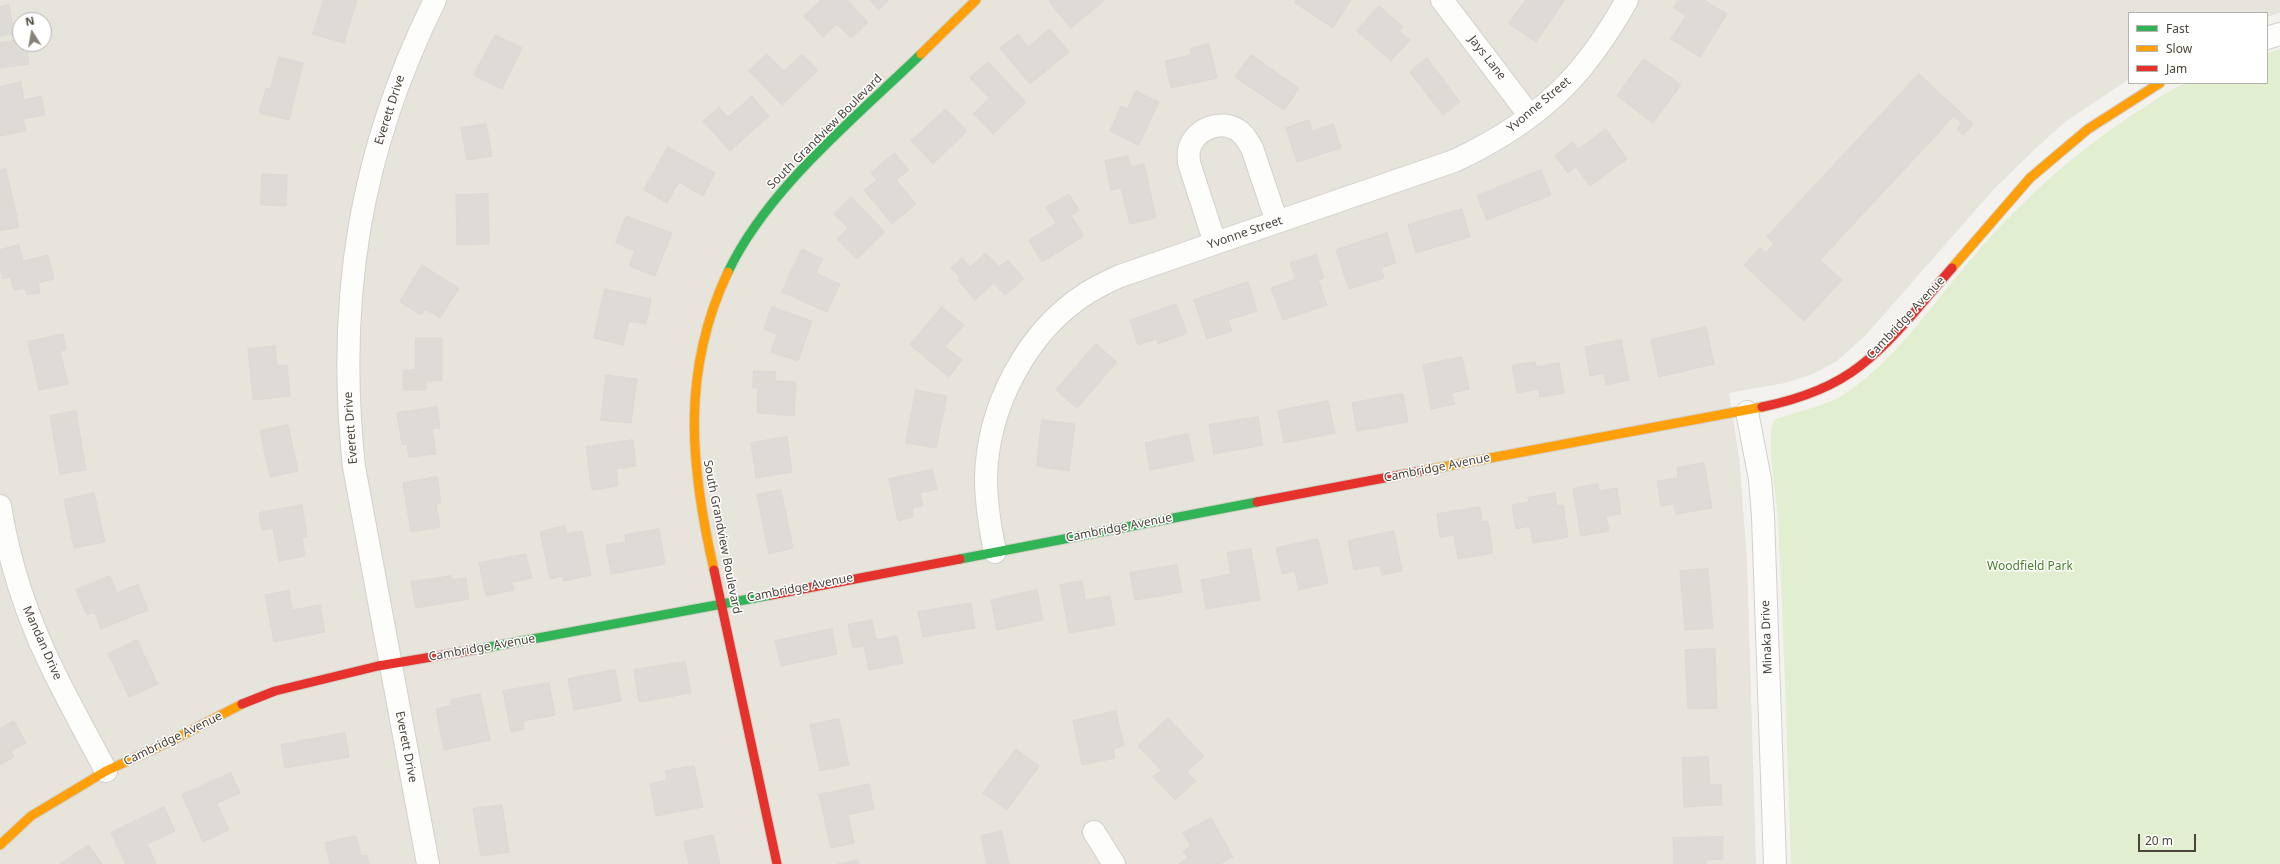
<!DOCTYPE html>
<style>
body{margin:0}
#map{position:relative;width:2280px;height:864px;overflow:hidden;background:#f4f2ee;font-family:"Noto Sans",sans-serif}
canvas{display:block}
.legend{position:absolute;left:2128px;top:12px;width:140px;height:72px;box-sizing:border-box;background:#fff;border:1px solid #b7b4b0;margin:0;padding:5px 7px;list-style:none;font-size:12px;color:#4b4439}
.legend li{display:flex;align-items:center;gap:8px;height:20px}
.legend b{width:20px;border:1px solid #b7b4b0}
.north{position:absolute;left:12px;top:12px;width:40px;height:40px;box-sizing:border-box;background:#fff;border:1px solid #b7b4b0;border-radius:50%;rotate:349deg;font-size:11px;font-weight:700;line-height:16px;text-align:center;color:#4b4439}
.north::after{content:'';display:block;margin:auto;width:14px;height:18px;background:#868178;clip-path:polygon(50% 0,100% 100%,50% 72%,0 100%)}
.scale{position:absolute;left:2138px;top:834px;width:58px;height:18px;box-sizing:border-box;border:2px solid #4b4439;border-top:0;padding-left:5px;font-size:12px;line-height:14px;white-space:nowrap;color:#4b4439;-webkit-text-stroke:3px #fff;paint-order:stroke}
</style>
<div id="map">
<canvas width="2280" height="864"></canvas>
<ul class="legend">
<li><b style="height:5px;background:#30b455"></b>Fast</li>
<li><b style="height:5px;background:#ff9f0a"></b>Slow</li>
<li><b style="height:5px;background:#e5322d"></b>Jam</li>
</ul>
<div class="north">N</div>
<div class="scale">20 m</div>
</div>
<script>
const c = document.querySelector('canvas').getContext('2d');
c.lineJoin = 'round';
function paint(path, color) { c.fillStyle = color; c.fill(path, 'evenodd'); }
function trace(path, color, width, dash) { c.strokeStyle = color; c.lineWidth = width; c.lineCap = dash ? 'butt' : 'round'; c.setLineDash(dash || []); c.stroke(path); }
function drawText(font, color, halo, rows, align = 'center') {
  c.font = font + ' "Noto Sans",sans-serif'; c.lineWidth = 3; c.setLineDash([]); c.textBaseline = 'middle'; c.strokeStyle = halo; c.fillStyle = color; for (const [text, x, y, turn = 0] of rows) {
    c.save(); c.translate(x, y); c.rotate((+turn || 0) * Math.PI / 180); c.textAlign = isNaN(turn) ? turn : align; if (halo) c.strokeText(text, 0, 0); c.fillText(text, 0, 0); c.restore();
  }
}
paint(new Path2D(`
 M0 0H2280V13L2267 17V13H2129V79L2065 122 2034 150 1994 189 1866 335 1837 361 1813 374 1785 383 1729 393 1739 457 1747 558 1756 864H0ZM20 20H44V44H20Z`), '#e7e4dc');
paint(new Path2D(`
 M2280 49V864H1791C1787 749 1784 634 1778 519 1777 495 1765 440 1774 420 1800 410 1826 407 1849 391 1899 356 1933 303 1972 258 2018 203 2072 155 2132 115 2145 107 2175 85 2189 83 2211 80 2243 83 2267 83V53Z`), '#e1eecf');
const building = new Path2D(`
 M324 0H357L344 43 313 34Z
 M821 0H847L868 22 851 38 837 24 823 37 804 16Z
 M870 0H889L879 10Z
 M1051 0H1105L1071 28 1049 2Z
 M1297 0H1351L1333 28 1295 3Z
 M1526 0H1565L1536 42 1509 24Z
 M1679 0H1704L1727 14 1700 57 1671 39 1686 16 1674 8Z
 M9 5 14 34 0 36V7Z
 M1379 6 1403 27 1399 31 1410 40 1391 61 1357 31Z
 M1050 29 1069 52 1030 84 1000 48 1018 34 1028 47Z
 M495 35 522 48 502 89 474 75Z
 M20 40V44H26L29 64 0 68V43Z
 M1209 44 1217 78 1171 88 1165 61 1191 55 1190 49Z
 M767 54 784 71 802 54 818 70 782 105 749 71Z
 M1251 55 1299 88 1284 110 1235 77Z
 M279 57 303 63 289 120 259 113 266 88 270 89Z
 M1427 58 1460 102 1443 115 1410 72Z
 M1644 59 1681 85 1653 123 1617 96Z
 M988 62 1026 102 993 134 973 114 989 98 970 78Z
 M1919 74 1973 124 1963 135 1957 129 1962 123 1954 116 1820 260 1842 280 1804 321 1744 265 1760 247 1765 253 1774 244 1767 237Z
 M21 82 24 100 41 96 45 115 23 119 26 131 0 136V87Z
 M1136 91 1159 102 1139 145 1110 131 1121 106 1127 109Z
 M752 96 769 116 730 151 703 121 719 107 728 117Z
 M946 109 967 131 933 164 911 141Z
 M1309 120 1312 131 1333 124 1341 148 1297 162 1286 128Z
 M486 124 492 156 467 160 461 128Z
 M1606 129 1627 159 1590 186 1576 167 1568 173 1555 156 1573 142 1578 149Z
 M668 147 715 173 703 196 679 182 667 203 644 190Z
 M895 153 909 170 896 180 916 204 892 224 864 190 877 180 871 173Z
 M1128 156 1131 167 1144 164 1156 218 1130 224 1121 188 1111 190 1105 161Z
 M6 169 19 227 0 231V170Z
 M1541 170 1551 195 1487 220 1477 196Z
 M262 174 287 175 286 206 261 205Z
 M488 194 489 244 457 245 456 195Z
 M1069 194 1079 210 1071 215 1084 236 1042 262 1029 240 1056 223 1046 208Z
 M851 197 885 232 857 259 837 239 848 228 834 214Z
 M1462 209 1470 237 1416 253 1408 225Z
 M626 216 672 233 655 276 629 266 635 251 616 243Z
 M1387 233 1396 263 1381 268 1384 278 1349 289 1336 250Z
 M19 245 23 261 48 255 54 279 38 283 40 293 27 295 25 288 14 290 10 277 3 279 0 266V250Z
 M802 249 823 259 816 273 840 284 827 312 782 292Z
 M986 253 999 267 1008 260 1024 279 1005 295 994 283 975 300 958 280 960 278 951 268 962 258 970 267Z
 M1316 255 1324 278 1318 280 1327 305 1283 320 1271 288 1296 279 1290 263Z
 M422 265 459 288 440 318 425 309 421 315 400 302Z
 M1248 282 1257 311 1228 320 1232 331 1207 339 1194 300Z
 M605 289 651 299 646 324 629 321 623 345 594 338Z
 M1176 304 1187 333 1158 344 1156 339 1138 345 1130 321Z
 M772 307 812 321 798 361 771 352 777 334 764 329Z
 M942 307 964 325 945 347 962 360 949 377 910 345Z
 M1706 327 1714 364 1659 377 1651 340Z
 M63 334 66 350 60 351 68 384 39 390 28 342Z
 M416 338H442V381H426V390H403V370H415Z
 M1621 340 1629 380 1606 385 1604 373 1590 376 1585 347Z
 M1096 344 1117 362 1077 408 1056 390Z
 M275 346 277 366 287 365 290 396 253 400 248 349Z
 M1462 357 1469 389 1452 393 1455 404 1431 409 1423 365Z
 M1535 362 1536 367 1559 363 1564 393 1540 397 1539 389 1517 393 1512 366Z
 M754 371 776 372 775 381 796 382 794 416 757 413 758 388H753Z
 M606 375 637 379 631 423 601 420Z
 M916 390 947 396 936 448 906 443Z
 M1403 394 1408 422 1357 431 1352 403Z
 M1328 401 1335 433 1284 443 1278 411Z
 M437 407 440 428 432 429 436 454 409 457 407 444 402 445 397 413Z
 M76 411 86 470 60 474 50 416Z
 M1258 417 1263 445 1214 454 1209 425Z
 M1042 420 1075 424 1069 471 1037 466Z
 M288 425 298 471 270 477 260 431Z
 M1188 434 1194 461 1150 470 1145 443Z
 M787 437 792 472 756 478 751 443Z
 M633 440 636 466 616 469 618 486 592 490 586 447Z
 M1704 463 1712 508 1676 514 1674 504 1661 506 1657 481 1678 478 1677 468Z
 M932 470 937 489 920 493 923 506 912 508 913 517 898 521 889 479Z
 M437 477 441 503 436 504 440 527 411 532 403 483Z
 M1598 484 1599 491 1617 488 1621 514 1606 516 1609 531 1581 536 1573 489Z
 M781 490 793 548 769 554 757 495Z
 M94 493 105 542 74 548 64 500Z
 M1555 493 1557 506 1563 505 1568 537 1533 543 1530 526 1516 529 1512 505 1529 502 1528 498Z
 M302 505 307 537 302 538 305 556 279 561 273 528 262 530 259 513Z
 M1480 507 1482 522 1488 521 1493 553 1458 559 1454 535 1440 537 1437 514Z
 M565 526 567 534 582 531 591 575 564 581 563 576 550 579 540 532Z
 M659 529 665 564 611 574 606 545 626 542 625 535Z
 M1394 531 1402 571 1382 575 1380 565 1354 570 1348 541Z
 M1318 539 1328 583 1299 590 1295 571 1282 574 1276 548Z
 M1251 549 1260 600 1206 609 1201 580 1231 574 1227 553Z
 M526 554 532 578 512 582 514 590 486 596 479 563Z
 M1177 565 1182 592 1135 600 1130 573Z
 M1708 569 1713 628 1685 630 1680 571Z
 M110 576 117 593 138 584 148 610 101 629 95 612 87 615 76 590Z
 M452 576V580L466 578 469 599 416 608 411 582Z
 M1082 581 1085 600 1110 596 1115 625 1069 633 1060 585Z
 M1037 590 1043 620 997 630 991 600Z
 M289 591 292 610 320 605 325 632 274 642 265 595Z
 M971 603 975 628 923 637 918 612Z
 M872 620 876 640 897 636 903 663 869 670 864 646 853 648 848 625Z
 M832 629 837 654 781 666 775 641Z
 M137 640 158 684 129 697 108 654Z
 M1715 649 1717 708 1688 709 1685 650Z
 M685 662 691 693 639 702 634 670Z
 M615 670 621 701 574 710 568 679Z
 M549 683 555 715 523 721 524 729 511 732 503 691Z
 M480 694 490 740 444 750 436 709 452 705 451 700Z
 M1116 711 1124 746 1113 749 1115 758 1082 765 1073 721Z
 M1168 718 1204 756 1187 772 1196 781 1175 800 1153 777 1161 770 1138 746Z
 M839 719 849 765 820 771 810 725Z
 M14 721 26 743 11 751 14 757 0 765V729Z
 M345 733 349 757 285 768 281 745Z
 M1016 749 1039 766 1007 810 983 793Z
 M1708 757 1710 785 1721 784 1722 805 1684 807 1682 758Z
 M694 766 703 807 656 816 650 784 667 780 665 771Z
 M231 773 240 793 217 803 229 830 203 842 182 795Z
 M869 784 874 809 848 815 854 843 831 848 819 795Z
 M502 805 509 852 481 856 473 809Z
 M164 807 175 831 147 844 156 863 126 864 111 833Z
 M1211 818 1233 857 1220 864H1178L1188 858 1183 851 1191 846 1183 833Z
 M1002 831 1009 864H987L981 836Z
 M713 835 720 864H689L684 842Z
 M356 836 361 856 367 855 369 864H330L325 843Z
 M1723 837V859L1706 860V864H1674L1673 838Z
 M89 845 102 864H60Z
 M858 860 859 864H838Z`);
paint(building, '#dedbd6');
trace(building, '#dcd9d4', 1);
const street = new Path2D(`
 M1442 0 1530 116
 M2267 38 2280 34
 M1215 243 1189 163C1189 159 1188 154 1189 150 1194 129 1221 118 1239 131 1245 135 1248 142 1252 148L1277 222
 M1747 412 1760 479 1763 516 1775 864
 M0 506C9 562 27 617 52 668 69 703 88 737 106 771
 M995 552C990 527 986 504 986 479 987 407 1027 331 1087 293 1098 286 1109 281 1120 276L1454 161C1495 142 1535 117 1567 84 1591 59 1610 30 1627 0
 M1094 832 1114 864
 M428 864 354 467C336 299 360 151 435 0`);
const fast = new Path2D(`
 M728 272C767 189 855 118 921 54
 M960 559 1257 502
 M473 650 771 595`);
const slow = new Path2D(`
 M921 54 976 0
 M1952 268 2030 178 2088 129 2160 83
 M1421 471 1762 407
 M714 570C690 466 681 371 728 272
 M0 845 31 816 106 771 173 740 242 704`);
const jam = new Path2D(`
 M1762 407C1796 400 1832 388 1860 366 1895 339 1923 301 1952 268
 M1257 502 1421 471
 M714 570 777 864
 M771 595 960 559
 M242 704 275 691 378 666 473 650`);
trace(street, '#d2d0cb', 24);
trace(fast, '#d3cfc5', 11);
trace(slow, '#d3cfc5', 11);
trace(jam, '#d3cfc5', 11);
trace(street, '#fdfdfc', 22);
trace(fast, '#30b455', 9);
trace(slow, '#ff9f0a', 9);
trace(jam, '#e5322d', 9);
drawText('12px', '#4b4439', '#fff', [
 ["Jays Lane",1487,58,52],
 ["Yvonne Street",1539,105,-40],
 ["Everett Drive",390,110,-72],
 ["South Grandview Boulevard",825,132,-45],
 ["Yvonne Street",1245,233,-19],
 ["Cambridge Avenue",1906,318,-47],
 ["Everett Drive",351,428,-94],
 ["Cambridge Avenue",1437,468,-11],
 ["Cambridge Avenue",1119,528,-11],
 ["South Grandview Boulevard",722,537,79],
 ["Cambridge Avenue",800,588,-11],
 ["Minaka Drive",1767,637,-92],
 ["Mandan Drive",42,643,66],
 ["Cambridge Avenue",482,648,-10],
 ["Cambridge Avenue",173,739,-26],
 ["Everett Drive",406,747,79]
]);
drawText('12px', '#4a7f2a', '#fff', [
 ["Woodfield Park",2030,567]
]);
</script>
